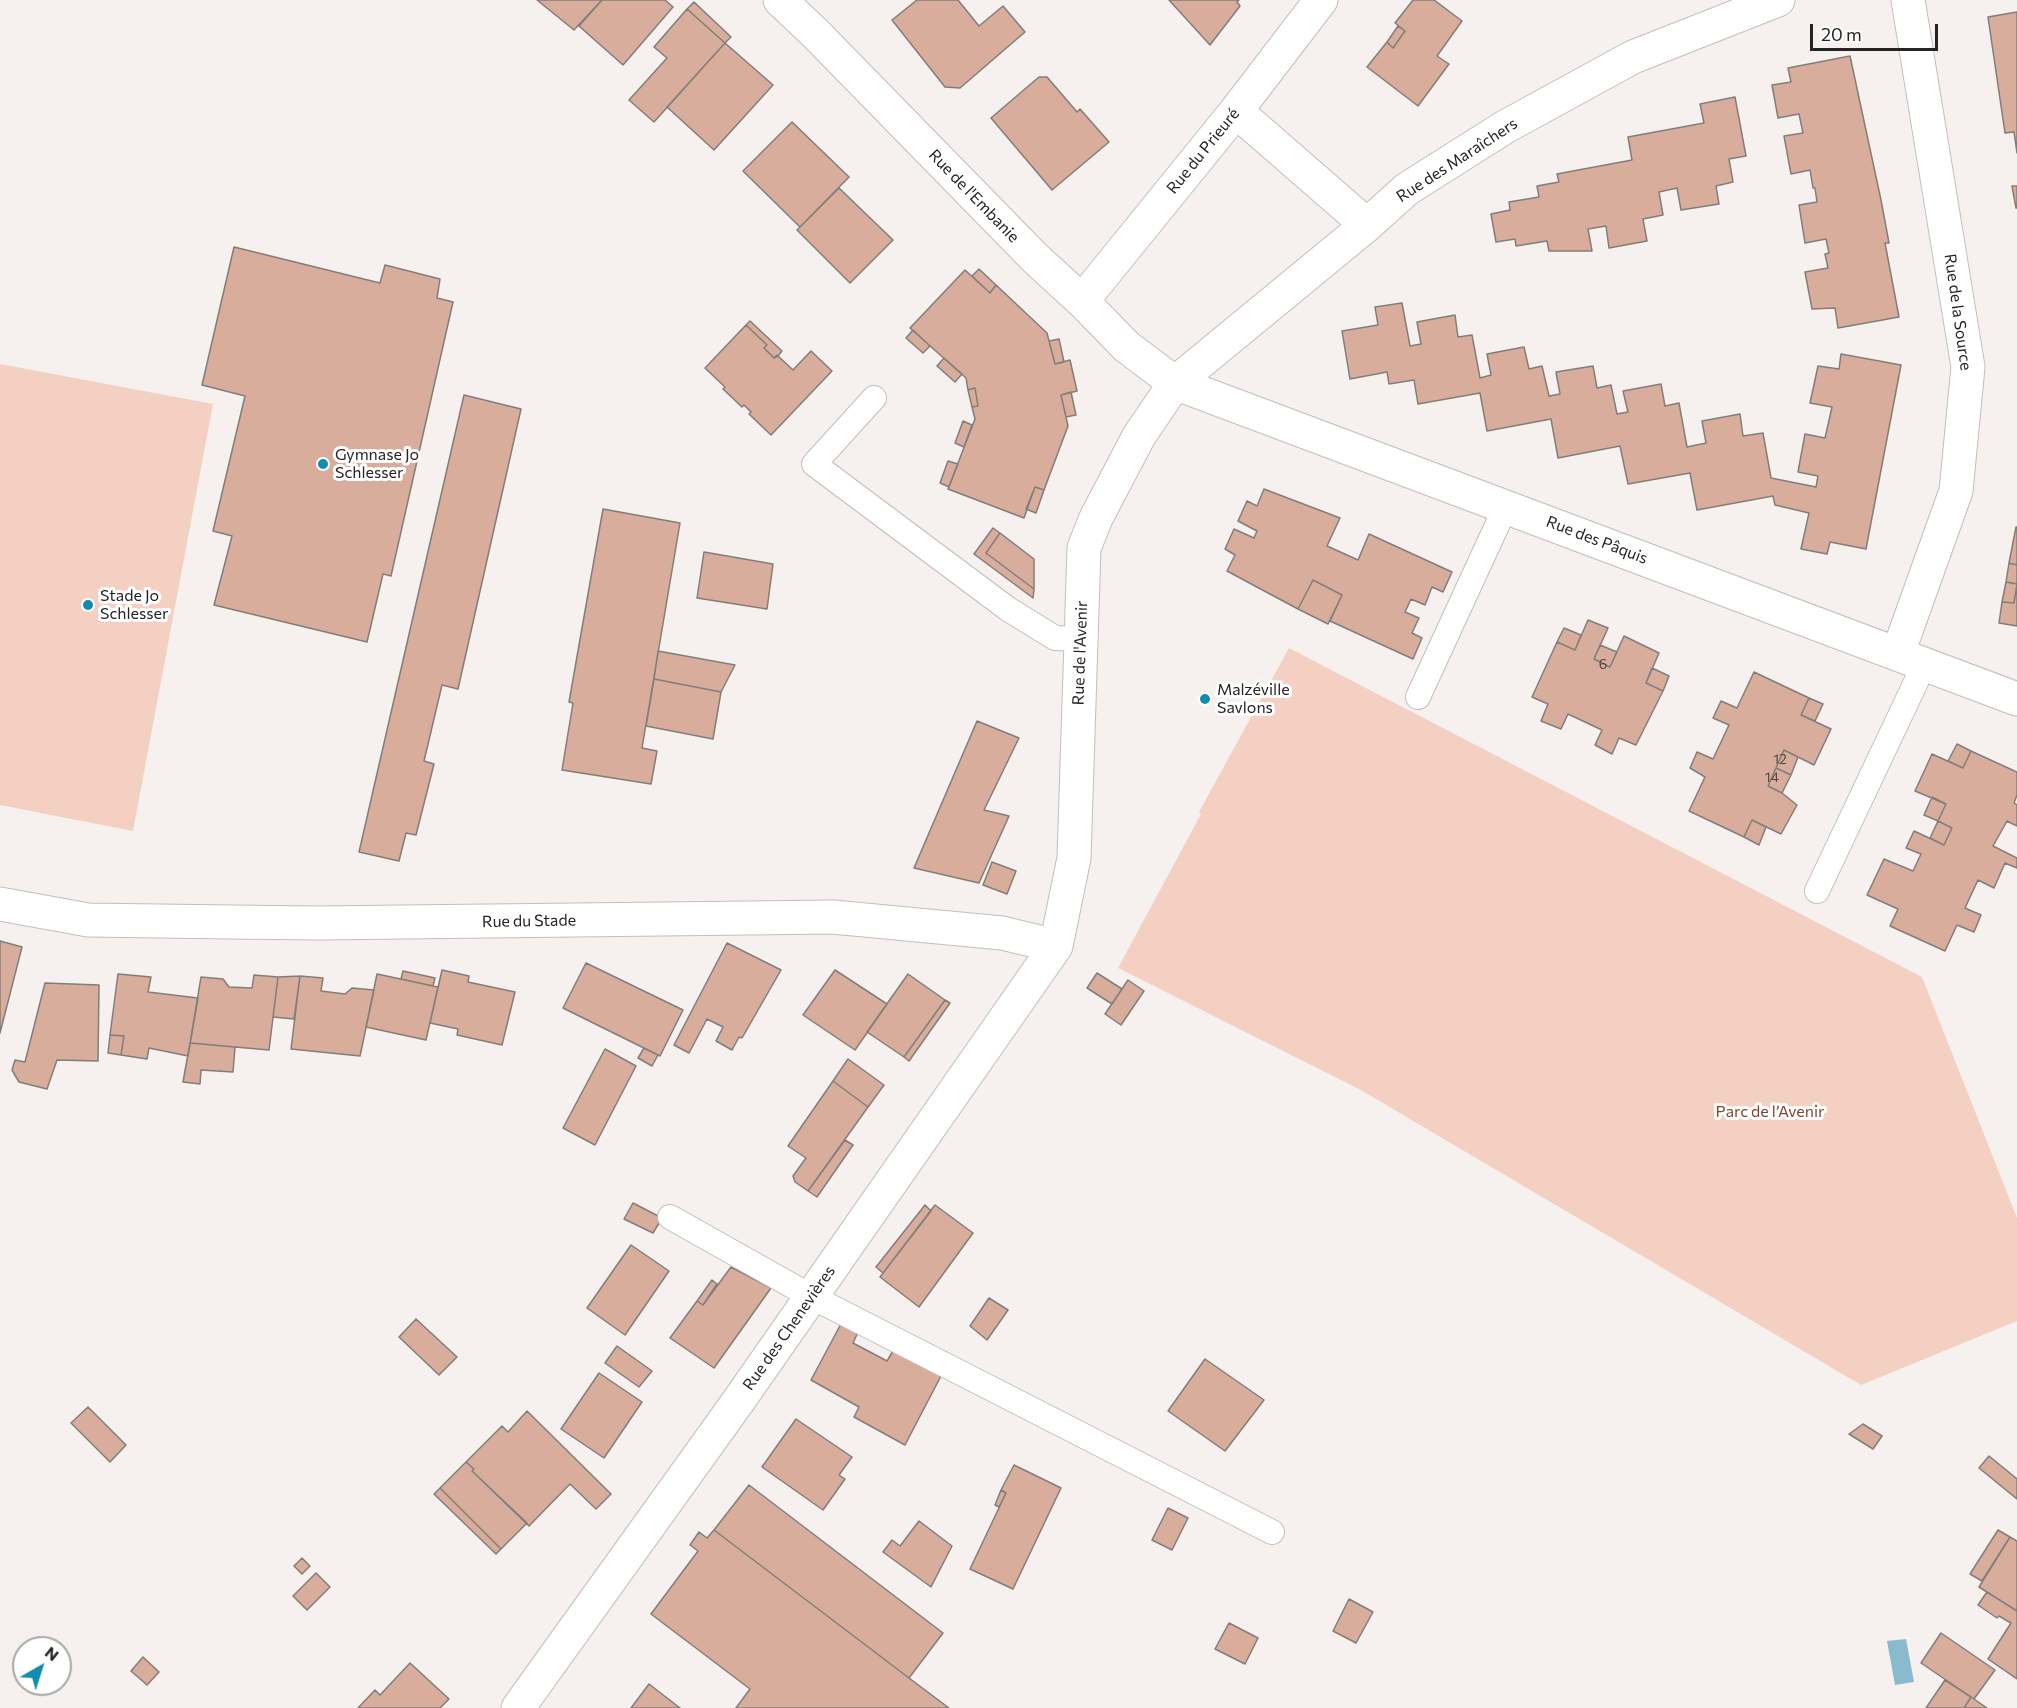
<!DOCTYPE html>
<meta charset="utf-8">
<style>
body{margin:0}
#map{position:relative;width:2017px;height:1708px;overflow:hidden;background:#f6f1ef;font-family:Commissioner,sans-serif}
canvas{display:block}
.north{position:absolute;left:12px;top:1636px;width:60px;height:60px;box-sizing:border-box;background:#fff;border:2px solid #a8a7a7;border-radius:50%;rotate:39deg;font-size:16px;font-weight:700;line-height:24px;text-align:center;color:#252323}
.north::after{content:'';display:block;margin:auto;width:21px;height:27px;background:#108cad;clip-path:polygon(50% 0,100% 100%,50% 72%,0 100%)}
.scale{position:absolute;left:1810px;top:24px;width:128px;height:27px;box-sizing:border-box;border:3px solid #252323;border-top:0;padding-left:8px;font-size:18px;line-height:21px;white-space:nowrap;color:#252323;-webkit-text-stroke:4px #fff;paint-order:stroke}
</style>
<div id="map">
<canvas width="2017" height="1708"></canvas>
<div class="north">N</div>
<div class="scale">20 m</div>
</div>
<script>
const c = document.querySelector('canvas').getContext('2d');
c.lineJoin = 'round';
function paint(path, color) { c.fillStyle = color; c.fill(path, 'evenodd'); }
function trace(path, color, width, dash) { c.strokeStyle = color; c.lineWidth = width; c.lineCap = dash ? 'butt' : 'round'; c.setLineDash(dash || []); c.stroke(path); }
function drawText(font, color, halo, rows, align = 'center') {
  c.font = font + ' Commissioner,sans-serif'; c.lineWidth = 6; c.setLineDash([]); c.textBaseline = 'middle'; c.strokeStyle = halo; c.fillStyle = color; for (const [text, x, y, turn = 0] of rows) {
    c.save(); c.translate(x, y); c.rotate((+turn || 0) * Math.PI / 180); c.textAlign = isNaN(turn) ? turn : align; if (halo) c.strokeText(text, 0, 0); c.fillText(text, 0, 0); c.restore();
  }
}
paint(new Path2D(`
 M0 364 213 404 133 831 0 805Z
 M1289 648 1922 977 2017 1218V1321L1861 1385 1359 1089 1118 968 1201 814 1199 812Z`), '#f4d0c3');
paint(new Path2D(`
 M1906 1639 1914 1682 1895 1685 1887 1641Z`), '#8abbcd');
const building = new Path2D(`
 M537 0H602L574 30Z
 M602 0H665L673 7 623 65 579 26Z
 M917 0H958L979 26 1003 6 1025 32 960 88 945 87 892 20Z
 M1169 0H1239L1237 2 1240 6 1210 45Z
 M1413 0H1434L1462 21 1437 56 1449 64 1418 106 1367 67 1387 42 1393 48 1405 31 1395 23Z
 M694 2 731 37 725 43 687 9Z
 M687 9 725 43 654 122 629 100 667 58 654 47Z
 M2017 12V153L2014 132 2005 133 1988 17Z
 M1398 26 1405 31 1393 48 1387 42Z
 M725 43 773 85 714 150 667 107Z
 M1850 56 1881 200 1889 243H1885L1899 317 1838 328 1835 308 1812 309 1805 272 1828 268 1825 254 1829 253 1826 239 1805 243 1799 205 1817 202 1815 188H1813L1810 170 1791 174 1784 136 1803 133 1799 114 1778 118 1772 85 1791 82 1788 68Z
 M1039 77H1047L1077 112 1080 109 1109 142 1052 190 991 118Z
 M1735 97 1746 156 1729 159 1733 182 1716 186 1719 204 1681 210 1677 188 1659 192 1663 215 1643 219 1647 241 1609 248 1606 226 1588 229 1592 251H1549L1547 241 1516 246 1515 239 1496 242 1491 214 1510 210 1509 202 1539 197 1537 186 1559 182 1557 174 1632 160 1628 137 1704 123 1700 104Z
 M792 122 849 177 800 227 743 171Z
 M2012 186H2017V208H2016Z
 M839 188 893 240 850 283 797 230Z
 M234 247 380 283 385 265 440 279 437 298 453 302 391 576 383 574 367 642 214 605 232 536 213 531 245 396 202 385Z
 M979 269 996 285 990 293 972 276Z
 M965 270 990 293 996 285 1047 333 1055 364 1070 360 1077 391 1061 395 1068 426 1044 490 1035 487 1024 518 948 489 975 419 972 407 978 406 975 388 968 390 966 378 910 328Z
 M1402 303 1410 346 1421 344 1417 322 1455 315 1458 337 1472 335 1480 378 1491 375 1487 354 1524 347 1529 369 1542 366 1549 396 1560 394 1556 372 1593 366 1597 388 1611 385 1617 414 1628 412 1623 391 1661 384 1665 406 1679 403 1687 447 1706 443 1702 421 1740 414 1743 436 1763 433 1771 478 1816 487 1818 476 1798 472 1805 434 1825 438 1832 407 1810 403 1818 366 1839 369 1841 354 1901 365 1866 549 1830 542 1827 554 1801 549 1809 513 1775 505 1773 496 1697 510 1690 473 1628 484 1620 446 1558 458 1551 419 1487 431 1480 393 1418 404 1414 380 1389 384 1387 372 1350 379 1342 331 1378 325 1375 307Z
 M750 321 782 351 778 356 774 358 764 348 767 345 746 325Z
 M746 325 767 345 764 348 774 358 777 355 793 370 811 351 832 371 771 435 749 414 751 412 744 405 742 407 723 389 725 387 705 368Z
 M913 330 930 346 923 353 906 338Z
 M1059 339 1064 362 1055 364 1049 341Z
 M944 358 962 374 955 382 937 366Z
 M975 388 978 406 972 407 968 390Z
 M1071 392 1076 415 1066 417 1061 395Z
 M464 395 521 409 458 689 442 685 424 761 434 764 416 835 406 833 399 861 359 852Z
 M963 421 972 425 964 447 955 443Z
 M948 461 958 464 949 487 940 483Z
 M1035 487 1044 490 1036 513 1026 509Z
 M1264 489 1340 518 1327 546 1358 560 1369 534 1452 572 1443 592 1432 587 1425 605 1411 599 1405 612 1419 618 1412 633 1422 638 1413 659 1330 621 1342 595 1313 580 1298 609 1227 571 1235 555 1225 549 1234 529 1254 538 1257 531 1238 521 1247 501 1257 506Z
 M603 509 680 523 642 748 657 751 651 784 562 770 573 703 569 702Z
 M2016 527H2017V565L2009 563Z
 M993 528 1000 533 986 553 1034 589 1033 598 974 554Z
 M1000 533 1034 559V589L986 553Z
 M704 552 773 564 767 609 697 598Z
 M2009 563 2017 565V584L2006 582Z
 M1313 580 1342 595 1328 624 1298 609Z
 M2006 582 2017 584 2014 603 2002 602Z
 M2017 585V626L1999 623 2002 602 2014 603Z
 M1588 620 1608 628 1594 659 1610 667 1624 636 1659 653 1646 683 1663 691 1636 745 1619 738 1612 754 1595 745 1602 730 1568 714 1561 729 1541 721 1548 704 1532 697 1557 642 1575 650Z
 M1564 628 1581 635 1575 650 1557 642Z
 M1600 645 1617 652 1610 667 1594 659Z
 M658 651 735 665 721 692 654 679Z
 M1652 668 1669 676 1663 691 1646 683Z
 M1754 672 1809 698 1801 715 1831 729 1814 765 1784 750 1768 786 1782 793 1797 805 1781 834 1752 820 1744 837 1689 811 1705 777 1690 768 1697 752 1713 759 1729 725 1713 718 1721 701 1737 708Z
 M654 679 721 692 713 739 646 726Z
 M1809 698 1823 704 1815 721 1801 715Z
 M977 721 1019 738 984 810 1009 816 979 883 914 868Z
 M1957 744 1971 751 1963 768 1948 761Z
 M1784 750 1798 757 1791 775 1776 768Z
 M1971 751 2017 772V795L2014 803 2017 805V826L2007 821 1993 846 2017 858V868L2005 863 1994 888 1978 880 1965 908 1981 915 1974 932 1957 925 1945 951 1890 926 1898 909 1867 895 1884 859 1913 871 1921 854 1906 848 1914 831 1944 845 1952 828 1938 821 1946 804 1915 791 1932 754 1963 768Z
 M1776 768 1791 775 1782 793 1768 786Z
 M1932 797 1946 804 1938 821 1924 815Z
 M1752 820 1766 827 1759 845 1744 837Z
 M1938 821 1952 828 1944 845 1930 838Z
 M992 862 1016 871 1007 894 983 885Z
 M0 941 22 947 0 1033Z
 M727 943 781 970 742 1038 739 1037 732 1050 716 1041 723 1027 707 1019 689 1053 674 1045Z
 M586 963 683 1010 660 1056 563 1008Z
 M442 970 469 976 468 982 515 992 502 1045 457 1035 458 1029 430 1023Z
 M835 970 887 1004 855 1050 803 1015Z
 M403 971 435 978 433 986 401 979Z
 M1097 973 1122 989 1112 1004 1087 988Z
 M118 974 151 977 148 992 198 998 188 1056 149 1048 147 1059 121 1055 124 1036 110 1035Z
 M377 974 438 987 426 1040 366 1027Z
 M908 974 945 1000 904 1057 867 1032Z
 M254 975 278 977 269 1050 190 1043 201 977 223 979 229 987 252 988Z
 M300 976 294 1019 273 1017 278 977Z
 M300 976 323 978 321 991 345 994 352 988 374 990 360 1056 291 1049Z
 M1128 980 1144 991 1121 1025 1105 1014Z
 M45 983 99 985 98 1061 57 1060 47 1089 19 1082 12 1070 15 1060 25 1062Z
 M945 1000 950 1003 909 1061 904 1057Z
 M110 1035 124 1036 121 1055 108 1053Z
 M190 1043 235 1047 233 1072 201 1070 200 1084 183 1082Z
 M644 1048 658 1055 652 1066 638 1058Z
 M605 1049 636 1066 595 1145 563 1128Z
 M848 1059 884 1085 868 1107 833 1081Z
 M833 1081 868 1107 808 1191 795 1182 793 1176 806 1158 788 1146Z
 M845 1140 853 1145 817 1197 808 1191Z
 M633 1203 662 1218 653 1233 624 1219Z
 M925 1205 931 1211 883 1273 876 1267Z
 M935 1205 973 1233 919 1307 880 1277Z
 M631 1245 669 1271 625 1335 587 1308Z
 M731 1267 771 1288 714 1368 670 1338 697 1301 703 1305Z
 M712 1280 717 1284 703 1305 697 1301Z
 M989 1298 1008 1310 987 1340 970 1326Z
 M416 1319 457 1357 439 1375 399 1337Z
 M842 1322 859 1330 853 1343 887 1361 894 1349 942 1374 905 1445 854 1417 859 1407 811 1380Z
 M617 1346 652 1371 639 1387 605 1363Z
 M1205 1359 1264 1400 1225 1451 1168 1411Z
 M599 1373 642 1402 604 1458 561 1429Z
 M88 1407 126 1445 110 1462 71 1423Z
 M527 1411 611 1494 596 1509 570 1484 529 1526 472 1471 474 1469 466 1462 502 1426 508 1432Z
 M796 1419 852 1457 839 1475 845 1479 823 1510 762 1467Z
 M1863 1424 1882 1436 1873 1449 1849 1434Z
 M1989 1456 2017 1479V1499L1979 1468Z
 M466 1462 474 1469 472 1471 527 1523 501 1549 440 1488Z
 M1014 1465 1061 1488 1013 1589 970 1569 1006 1493 1001 1490Z
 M749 1485 943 1633 909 1678 714 1530Z
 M440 1488 501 1549 496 1554 434 1494Z
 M1001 1490 1006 1493 999 1507 995 1505Z
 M1168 1508 1188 1518 1172 1550 1152 1540Z
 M919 1521 952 1546 931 1587 883 1552 892 1540 900 1546Z
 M714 1530 909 1678 949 1708H736L750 1689 651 1614 698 1551 690 1545 699 1532 707 1538Z
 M1998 1530 2010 1537 1982 1581 1970 1574Z
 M2010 1537 2017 1541V1611L1979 1587Z
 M302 1558 310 1566 302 1574 294 1566Z
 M316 1573 330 1587 307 1610 293 1596Z
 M1987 1592 2017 1611V1679L1988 1659 2011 1623 1999 1616 1997 1618 1978 1605Z
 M1349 1599 1373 1612 1356 1643 1333 1631Z
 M1229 1623 1258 1638 1245 1664 1215 1649Z
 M1941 1633 1995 1670 1974 1699 1921 1663Z
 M143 1657 159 1672 147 1685 131 1671Z
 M410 1663 449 1699 440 1708H358L375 1690 380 1695Z
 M1945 1680 1971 1697 1964 1708H1926Z
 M649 1684 680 1708H631Z
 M1971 1697 1974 1699 1987 1708H1964Z`);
paint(building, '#d9ad9c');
trace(building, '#827d7b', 1.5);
const lane = new Path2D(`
 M874 398 814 464 1008 609 1055 638 1081 639
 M1418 697 1506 506
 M1817 891 1925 663
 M670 1217 812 1297 1272 1532`);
const street = new Path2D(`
 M780 0 815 33 1035 258 1082 301 1127 347 1175 383 2017 699
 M1236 111 1367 225
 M1082 301 1236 111 1321 0
 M1898 653 1956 491 1968 367 1908 0
 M0 904 88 920 231 922 318 923 833 917 1002 933 1056 946
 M518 1708 737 1403 1056 946 1074 858 1084 548 1096 518 1139 436 1175 383 1367 225 1407 189 1505 127 1633 57 1778 0`);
trace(lane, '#c3bebc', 26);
trace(street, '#c3bebc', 35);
trace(lane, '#fff', 24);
trace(street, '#fff', 33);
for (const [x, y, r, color] of [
 [323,464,6,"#108cad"],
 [88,605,6,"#108cad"],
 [1205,699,6,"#108cad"]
]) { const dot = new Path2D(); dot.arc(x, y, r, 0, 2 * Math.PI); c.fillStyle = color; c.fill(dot); trace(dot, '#fff', 2); }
drawText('14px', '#524641', null, [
 ["6",1603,664],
 ["12",1780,759],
 ["14",1772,777]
]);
drawText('16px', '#252323', '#fff', [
 ["Rue du Prieuré",1203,151,-51],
 ["Rue des Maraîchers",1457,160,-33],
 ["Rue de l'Embanie",974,196,46],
 ["Rue de la Source",1958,312,82],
 ["Rue des Pâquis",1597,540,21],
 ["Rue de l'Avenir",1080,653,-88],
 ["Rue du Stade",529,921,-1],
 ["Rue des Chenevières",789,1328,-55]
]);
drawText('16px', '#252323', '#fff', [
 ["Gymnase Jo",335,455],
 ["Schlesser",335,473],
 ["Stade Jo",100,596],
 ["Schlesser",100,614],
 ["Malzéville",1217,690],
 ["Savlons",1217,708]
], 'left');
drawText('16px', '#80452e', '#fff', [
 ["Parc de l’Avenir",1770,1112]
]);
</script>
